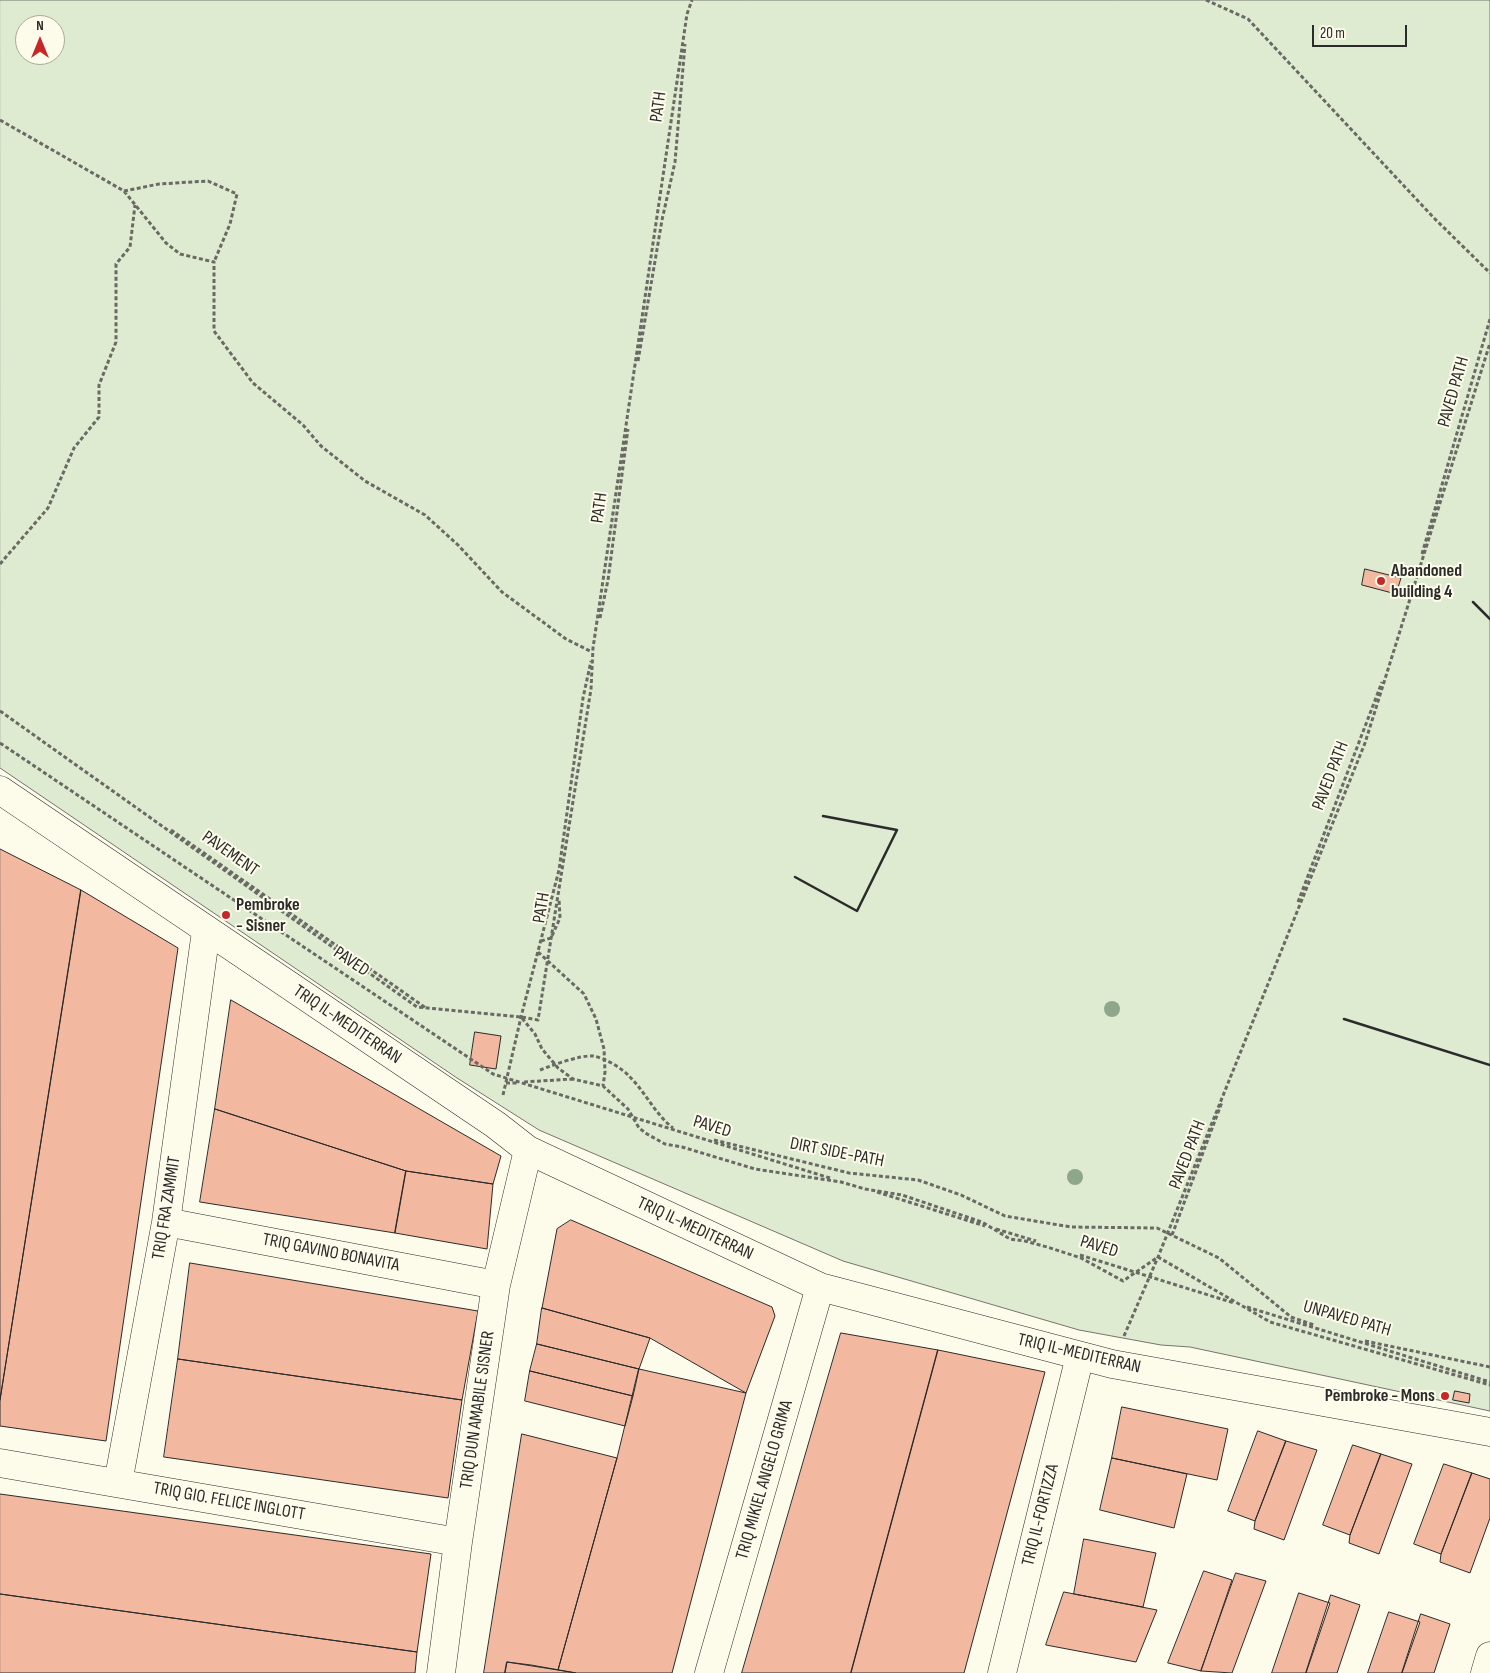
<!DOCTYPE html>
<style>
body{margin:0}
#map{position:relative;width:1490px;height:1673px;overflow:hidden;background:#fdfbea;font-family:"Sofia Sans Condensed",sans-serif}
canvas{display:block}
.north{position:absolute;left:15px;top:15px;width:50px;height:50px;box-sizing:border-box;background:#fdfbea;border:1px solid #a9a89e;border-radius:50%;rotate:0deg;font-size:14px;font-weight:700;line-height:20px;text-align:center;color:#2b2b2b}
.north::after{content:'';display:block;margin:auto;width:18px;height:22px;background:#c62828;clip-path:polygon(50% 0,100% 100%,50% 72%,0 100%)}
.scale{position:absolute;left:1312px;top:25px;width:95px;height:22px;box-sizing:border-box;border:2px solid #2b2b2b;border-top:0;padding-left:6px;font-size:15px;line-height:18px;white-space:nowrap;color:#2b2b2b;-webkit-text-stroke:4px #fdfbea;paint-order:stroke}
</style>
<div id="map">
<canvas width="1490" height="1673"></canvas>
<div class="north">N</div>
<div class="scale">20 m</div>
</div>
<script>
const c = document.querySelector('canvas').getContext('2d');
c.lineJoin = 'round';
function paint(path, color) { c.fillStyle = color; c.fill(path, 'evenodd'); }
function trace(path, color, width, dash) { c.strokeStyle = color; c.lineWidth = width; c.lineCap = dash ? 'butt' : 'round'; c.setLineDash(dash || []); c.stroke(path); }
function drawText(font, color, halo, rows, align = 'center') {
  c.font = font + ' "Sofia Sans Condensed",sans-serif'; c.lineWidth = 4; c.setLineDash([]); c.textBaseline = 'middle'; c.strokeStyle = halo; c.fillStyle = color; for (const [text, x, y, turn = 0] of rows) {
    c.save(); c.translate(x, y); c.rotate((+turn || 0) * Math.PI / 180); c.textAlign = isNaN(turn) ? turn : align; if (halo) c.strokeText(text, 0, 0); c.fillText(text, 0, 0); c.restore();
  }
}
const green = new Path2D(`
 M0 0H1490V1411L1190 1347 1161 1345 1079 1330 843 1261 539 1130 457 1078 0 768ZM25 25H55V55H25Z`);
paint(green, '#deebd1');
trace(green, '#74746e', 1);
const building = new Path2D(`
 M1365 569 1401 578 1396 594 1362 585Z
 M0 849 81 890 0 1400Z
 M81 890 178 948 106 1441 0 1426V1400Z
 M231 1000 501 1156 493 1184 406 1171 215 1109Z
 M475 1032 501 1036 496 1069 470 1065Z
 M215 1109 406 1171 395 1233 200 1202Z
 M406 1171 493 1184 487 1249 395 1233Z
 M571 1220 772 1307 775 1316 746 1393 650 1338 542 1308 557 1229Z
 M190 1263 478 1311 462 1400 178 1359Z
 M542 1308 650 1338 639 1369 537 1344Z
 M841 1333 938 1350 851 1673H742Z
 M537 1344 639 1369 633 1396 530 1371Z
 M938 1350 1045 1372 964 1673H851Z
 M178 1359 462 1400 448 1498 164 1457Z
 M639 1369 746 1393 672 1673H576L558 1670 617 1458Z
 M530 1371 633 1396 625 1426 525 1401Z
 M1455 1391 1470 1394 1469 1403 1453 1400Z
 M1122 1407 1228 1429 1217 1480 1112 1458Z
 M1258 1431 1286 1441 1255 1521 1228 1511Z
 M522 1434 617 1458 558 1670 507 1662 505 1673H484Z
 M1286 1441 1317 1450 1284 1540 1254 1529 1255 1521Z
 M1353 1445 1381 1454 1350 1535 1323 1525Z
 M1381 1454 1412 1464 1379 1554 1349 1543 1350 1535Z
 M1112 1458 1187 1474 1174 1528 1100 1510Z
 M1444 1464 1472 1473 1441 1554 1414 1544Z
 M1472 1473 1490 1479V1518L1470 1573 1440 1562 1441 1554Z
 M0 1494 431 1554 417 1652 0 1594Z
 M1084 1539 1156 1553 1143 1607 1074 1594Z
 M1204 1571 1232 1580 1201 1671 1168 1663Z
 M1236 1573 1266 1581 1232 1673 1201 1671Z
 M1064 1592 1157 1610 1136 1662 1046 1645Z
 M1299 1593 1330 1603 1306 1673H1272Z
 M0 1594 417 1652 415 1673H0Z
 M1331 1595 1360 1605 1337 1673H1306Z
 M1389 1612 1420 1622 1402 1673H1368Z
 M1421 1614 1450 1624 1434 1673H1402Z
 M507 1662 531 1665 576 1673H505Z`);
paint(building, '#f2b8a0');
trace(building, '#2b2b2b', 1);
const minor = new Path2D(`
 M0 790 496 1125 528 1150 820 1287 1112 1364 1490 1432
 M166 1222 496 1285
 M0 1463 458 1542
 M118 1483 166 1222 206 931
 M441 1673 458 1542 496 1285 528 1150
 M709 1673 820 1287
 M1002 1673 1080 1356
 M1485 1673 1490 1656`);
trace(minor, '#2b2b2b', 29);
trace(new Path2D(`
 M1206 0 1248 19 1434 218 1490 273
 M0 120 124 191 166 243 180 254 214 262V331L253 383 303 425 321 446 365 481 425 515 458 545 502 592 566 639 592 652
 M124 191 159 184 208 181 237 194 230 224 214 262
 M638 361 662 220 675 162 685 44
 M1422 554 1490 319
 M0 564 48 508 74 448 99 417V385L116 342V264L130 247 135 205
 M600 618 608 580 628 429
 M0 711 417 1007 521 1017 535 1034 542 1049 558 1068 573 1079 603 1086 628 1109 639 1128 647 1134 665 1144 682 1147 755 1169 841 1182 865 1189 902 1195 982 1222 1010 1239 1025 1241 1047 1247 1081 1258 1123 1281 1158 1257 1270 1322 1490 1385
 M0 743 493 1074 830 1178
 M171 830 426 1008
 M1298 902 1382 682
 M541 941 551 938 560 918 559 899H556
 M538 952 584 994 596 1019 604 1049 605 1072 603 1086
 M522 1017 538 1020 591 689 593 648 687 14 692 0
 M540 1070C553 1065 580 1055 593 1056 605 1058 622 1068 630 1077 646 1093 655 1114 673 1128
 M524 1082 573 1079
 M506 1083H518
 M503 1095 521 1017 559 870 583 698 591 661
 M714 1140 849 1173 918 1180 961 1195 1005 1216 1071 1227 1157 1228 1219 1258 1291 1317 1314 1325
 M877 1192 985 1226
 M996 1229 1036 1241
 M1172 1235 1222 1102
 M1080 1255 1234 1303
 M1247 1307 1490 1382
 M1124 1336 1158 1257 1365 743 1490 343
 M1365 1341 1490 1367`), '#6a6964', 3, [4, 2.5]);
trace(minor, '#fdfbea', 28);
trace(new Path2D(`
 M1473 602 1490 619
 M795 877 857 911 897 830 823 816
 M1344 1019 1490 1065`), '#2b2b2b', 2.5);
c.fillStyle = '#8ea78a';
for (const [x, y] of [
 [1112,1009],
 [1075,1177]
]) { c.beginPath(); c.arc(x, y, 8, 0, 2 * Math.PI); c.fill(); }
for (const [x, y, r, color] of [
 [1381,581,5,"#c62828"],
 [226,915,5,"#c62828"],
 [1445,1396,5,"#c62828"]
]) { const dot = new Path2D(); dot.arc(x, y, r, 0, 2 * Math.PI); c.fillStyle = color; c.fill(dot); trace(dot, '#fdfbea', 2); }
drawText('18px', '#2b2b2b', '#fdfbea', [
 ["PATH",659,107,-82],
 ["PAVED PATH",1454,392,-74],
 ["PATH",600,508,-82],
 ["PAVED PATH",1331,776,-69],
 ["PAVEMENT",230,854,35],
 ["PATH",542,908,-81],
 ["PAVED",351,962,34],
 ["TRIQ IL-MEDITERRAN",347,1025,34],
 ["PAVED",712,1127,17],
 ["DIRT SIDE-PATH",837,1153,11],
 ["PAVED PATH",1188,1155,-69],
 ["TRIQ FRA ZAMMIT",167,1208,-81],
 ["TRIQ IL-MEDITERRAN",695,1229,25],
 ["PAVED",1099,1247,17],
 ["TRIQ GAVINO BONAVITA",331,1253,11],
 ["UNPAVED PATH",1347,1319,16],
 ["TRIQ IL-MEDITERRAN",1079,1354,13],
 ["TRIQ DUN AMABILE SISNER",478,1410,-82],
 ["TRIQ MIKIEL ANGELO GRIMA",765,1480,-74],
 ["TRIQ GIO. FELICE INGLOTT",229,1502,10],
 ["TRIQ IL-FORTIZZA",1041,1515,-76]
]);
drawText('bold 18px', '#2b2b2b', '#fdfbea', [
 ["Abandoned",1391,571],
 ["building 4",1391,592],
 ["Pembroke",236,905],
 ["- Sisner",236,926],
 ["Pembroke - Mons",1435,1396,"right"]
], 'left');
</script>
